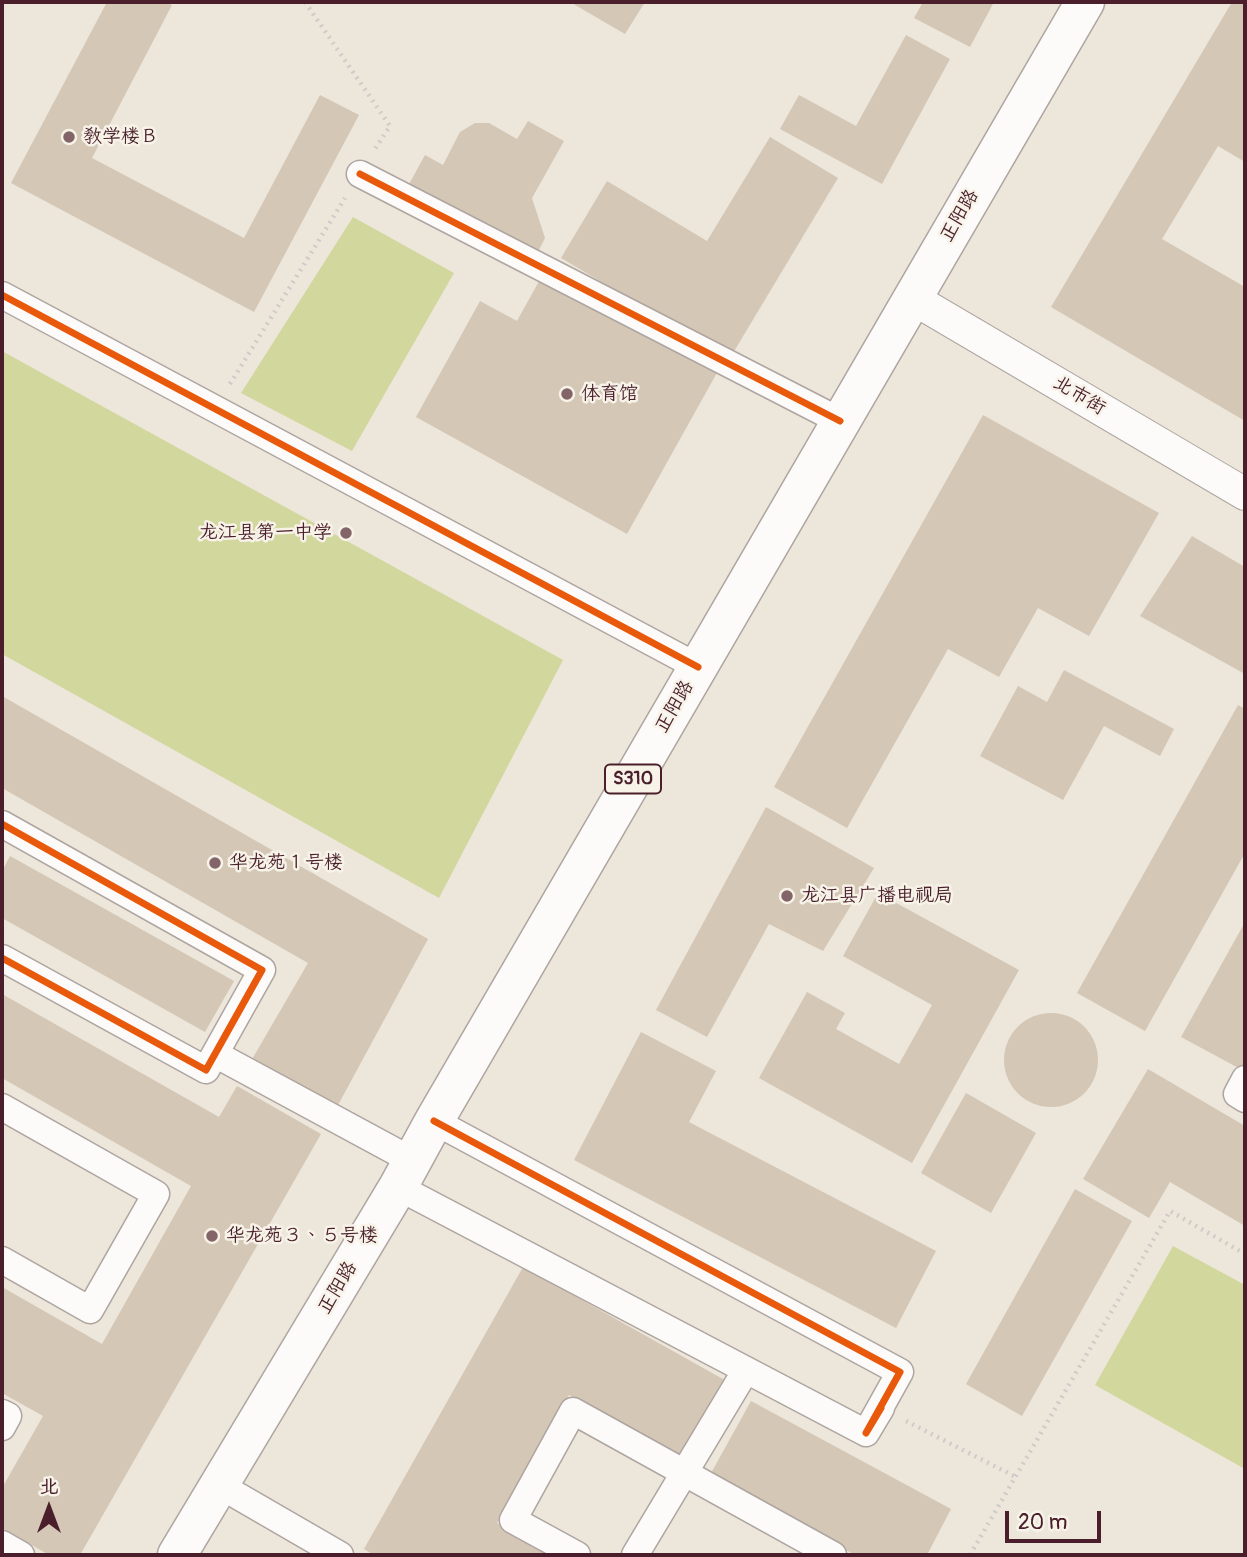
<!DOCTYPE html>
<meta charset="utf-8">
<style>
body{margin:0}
#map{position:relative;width:1247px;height:1557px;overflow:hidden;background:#ede6db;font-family:Pangolin,"LXGW WenKai TC",sans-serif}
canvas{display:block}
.frame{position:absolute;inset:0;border:4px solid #4a1f2b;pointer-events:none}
.north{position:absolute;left:14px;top:1473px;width:70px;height:70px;-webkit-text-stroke:5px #f7f3e8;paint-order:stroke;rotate:0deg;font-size:19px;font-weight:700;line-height:28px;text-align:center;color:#4a1f2b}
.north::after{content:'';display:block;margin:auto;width:24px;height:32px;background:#4a1f2b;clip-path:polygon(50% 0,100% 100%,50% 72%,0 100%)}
.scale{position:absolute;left:1005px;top:1511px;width:96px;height:32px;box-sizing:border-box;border:4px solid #4a1f2b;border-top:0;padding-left:9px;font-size:21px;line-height:24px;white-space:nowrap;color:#4a1f2b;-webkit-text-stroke:5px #f7f3e8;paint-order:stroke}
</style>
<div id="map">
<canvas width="1247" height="1557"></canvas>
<div class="frame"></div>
<div class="north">北</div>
<div class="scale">20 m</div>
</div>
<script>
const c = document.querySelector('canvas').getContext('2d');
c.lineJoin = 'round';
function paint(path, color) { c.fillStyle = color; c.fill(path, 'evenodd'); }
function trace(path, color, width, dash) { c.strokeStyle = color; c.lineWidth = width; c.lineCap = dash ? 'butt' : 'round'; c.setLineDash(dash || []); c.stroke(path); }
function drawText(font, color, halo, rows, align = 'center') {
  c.font = font + ' Pangolin,"LXGW WenKai TC",sans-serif'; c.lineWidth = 5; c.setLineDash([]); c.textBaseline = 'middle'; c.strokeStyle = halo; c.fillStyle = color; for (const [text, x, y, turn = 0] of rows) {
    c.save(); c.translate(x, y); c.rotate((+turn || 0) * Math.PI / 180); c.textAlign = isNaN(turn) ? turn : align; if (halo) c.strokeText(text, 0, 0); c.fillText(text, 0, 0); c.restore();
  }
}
paint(new Path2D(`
 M353 217 454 273 352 451 241 393Z
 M2 351 563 660 439 898 2 654Z
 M1173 1246 1245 1285V1469L1095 1385Z`), '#d2d79e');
paint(new Path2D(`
 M107 2H165L172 5 92 158 244 238 320 95 359 115 254 312 11 183Z
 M570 2H645L625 34Z
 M923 2H994L970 47 914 18Z
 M1232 2H1245V162L1218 146 1162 239 1245 287V421L1051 307Z
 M906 35 950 59 882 184 780 129 799 95 856 126Z
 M528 121 564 141 532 198 545 238 537 254 408 186 425 155 443 165 460 132 475 123H489L517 139Z
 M770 137 838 178 730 358 561 258 607 181 707 241Z
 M543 274 718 371 627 534 416 417 480 301 517 321Z
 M983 415 1159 513 1089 636 1038 608 999 677 948 649 847 828 774 787Z
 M1192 536 1245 567V674L1140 616Z
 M1064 670 1174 729 1160 756 1104 726 1063 800 980 756 1018 686 1047 702Z
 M2 696 428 939 338 1105 251 1061 308 963 2 788Z
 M1238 705 1245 709V853L1145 1031 1077 993Z
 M766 807 874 868 823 951 769 924 707 1037 656 1010Z
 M10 856 234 981 205 1032 2 918V871Z
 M878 893 1019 970 912 1163 759 1078 807 992 845 1013 836 1029 899 1064 932 1005 843 956Z
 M1245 922V1069L1244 1071 1181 1037Z
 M2 994 219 1117 237 1086 321 1134 80 1555H49L2 1528V1488L43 1416 2 1393V1287L102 1344 191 1186 2 1078Z
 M1004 1060a47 47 0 1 1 94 0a47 47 0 1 1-94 0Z
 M641 1032 716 1071 689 1122 936 1251 896 1328 574 1160Z
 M1148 1069 1245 1126V1226L1170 1182 1149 1218 1083 1179Z
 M966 1093 1036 1133 991 1213 921 1173Z
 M1075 1189 1132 1221 1022 1416 966 1384Z
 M523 1267 730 1383 686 1460 569 1395 497 1523 555 1555H374L364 1549Z
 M751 1401 951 1509 927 1555H855L710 1475Z`), '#d4c7b5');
const minor = new Path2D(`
 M360 174 840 421
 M2 295 698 667
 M2 824 262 970 206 1070 2 958
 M215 1054 413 1161
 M1245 1079 1237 1094 1245 1099
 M2 1107 156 1194 90 1310 2 1260
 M434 1121 900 1372 866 1433 881 1408
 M398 1187 866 1433
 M2 1413 8 1416 2 1427
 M219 1485 340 1555
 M2 1544 21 1555
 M577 1555 513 1520 573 1411 833 1555
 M635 1555 746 1370`);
const tertiary = new Path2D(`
 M912 298 1245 494`);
const primary = new Path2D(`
 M177 1555 398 1187 434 1121 1085 2`);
trace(minor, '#aea5a0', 29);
trace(tertiary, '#aea5a0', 34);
trace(primary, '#aea5a0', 41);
trace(new Path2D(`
 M305 2 390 126 375 149
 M230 384 345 198
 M906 1421 1016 1477
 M970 1555 1170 1211 1245 1254`), '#cfcbc9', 4.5, [2, 5]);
trace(minor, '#fcfbfa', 26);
trace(tertiary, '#fcfbfa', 32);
trace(primary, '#fcfbfa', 38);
trace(new Path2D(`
 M360 174 840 421
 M2 295 698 667
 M2 824 262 970 206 1070 2 958
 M434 1121 900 1372 866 1433 881 1408`), '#e8590c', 7);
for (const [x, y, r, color] of [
 [69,137,7,"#836569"],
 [567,394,7,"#836569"],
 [346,533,7,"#836569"],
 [215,863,7,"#836569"],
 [787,896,7,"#836569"],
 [212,1236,7,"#836569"]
]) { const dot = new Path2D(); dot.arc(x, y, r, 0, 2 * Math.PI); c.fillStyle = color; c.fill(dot); trace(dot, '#f7f3e8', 2.5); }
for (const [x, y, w] of [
 [633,779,56]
]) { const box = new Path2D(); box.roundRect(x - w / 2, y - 14.5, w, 29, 5); c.fillStyle = '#f7f3e8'; c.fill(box); trace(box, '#4a1f2b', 2); }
drawText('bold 18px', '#4a1f2b', null, [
 ["S310",633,779]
]);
drawText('19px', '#4a1f2b', '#f7f3e8', [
 ["教学楼Ｂ",83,137],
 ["体育馆",581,394],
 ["龙江县第一中学",332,533,"right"],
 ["华龙苑１号楼",229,863],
 ["龙江县广播电视局",801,896],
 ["华龙苑３、５号楼",226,1236]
], 'left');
drawText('19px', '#4a1f2b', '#f7f3e8', [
 ["正阳路",960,216,-60],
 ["北市街",1079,396,31],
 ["正阳路",675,707,-60],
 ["正阳路",338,1288,-59]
]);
</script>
